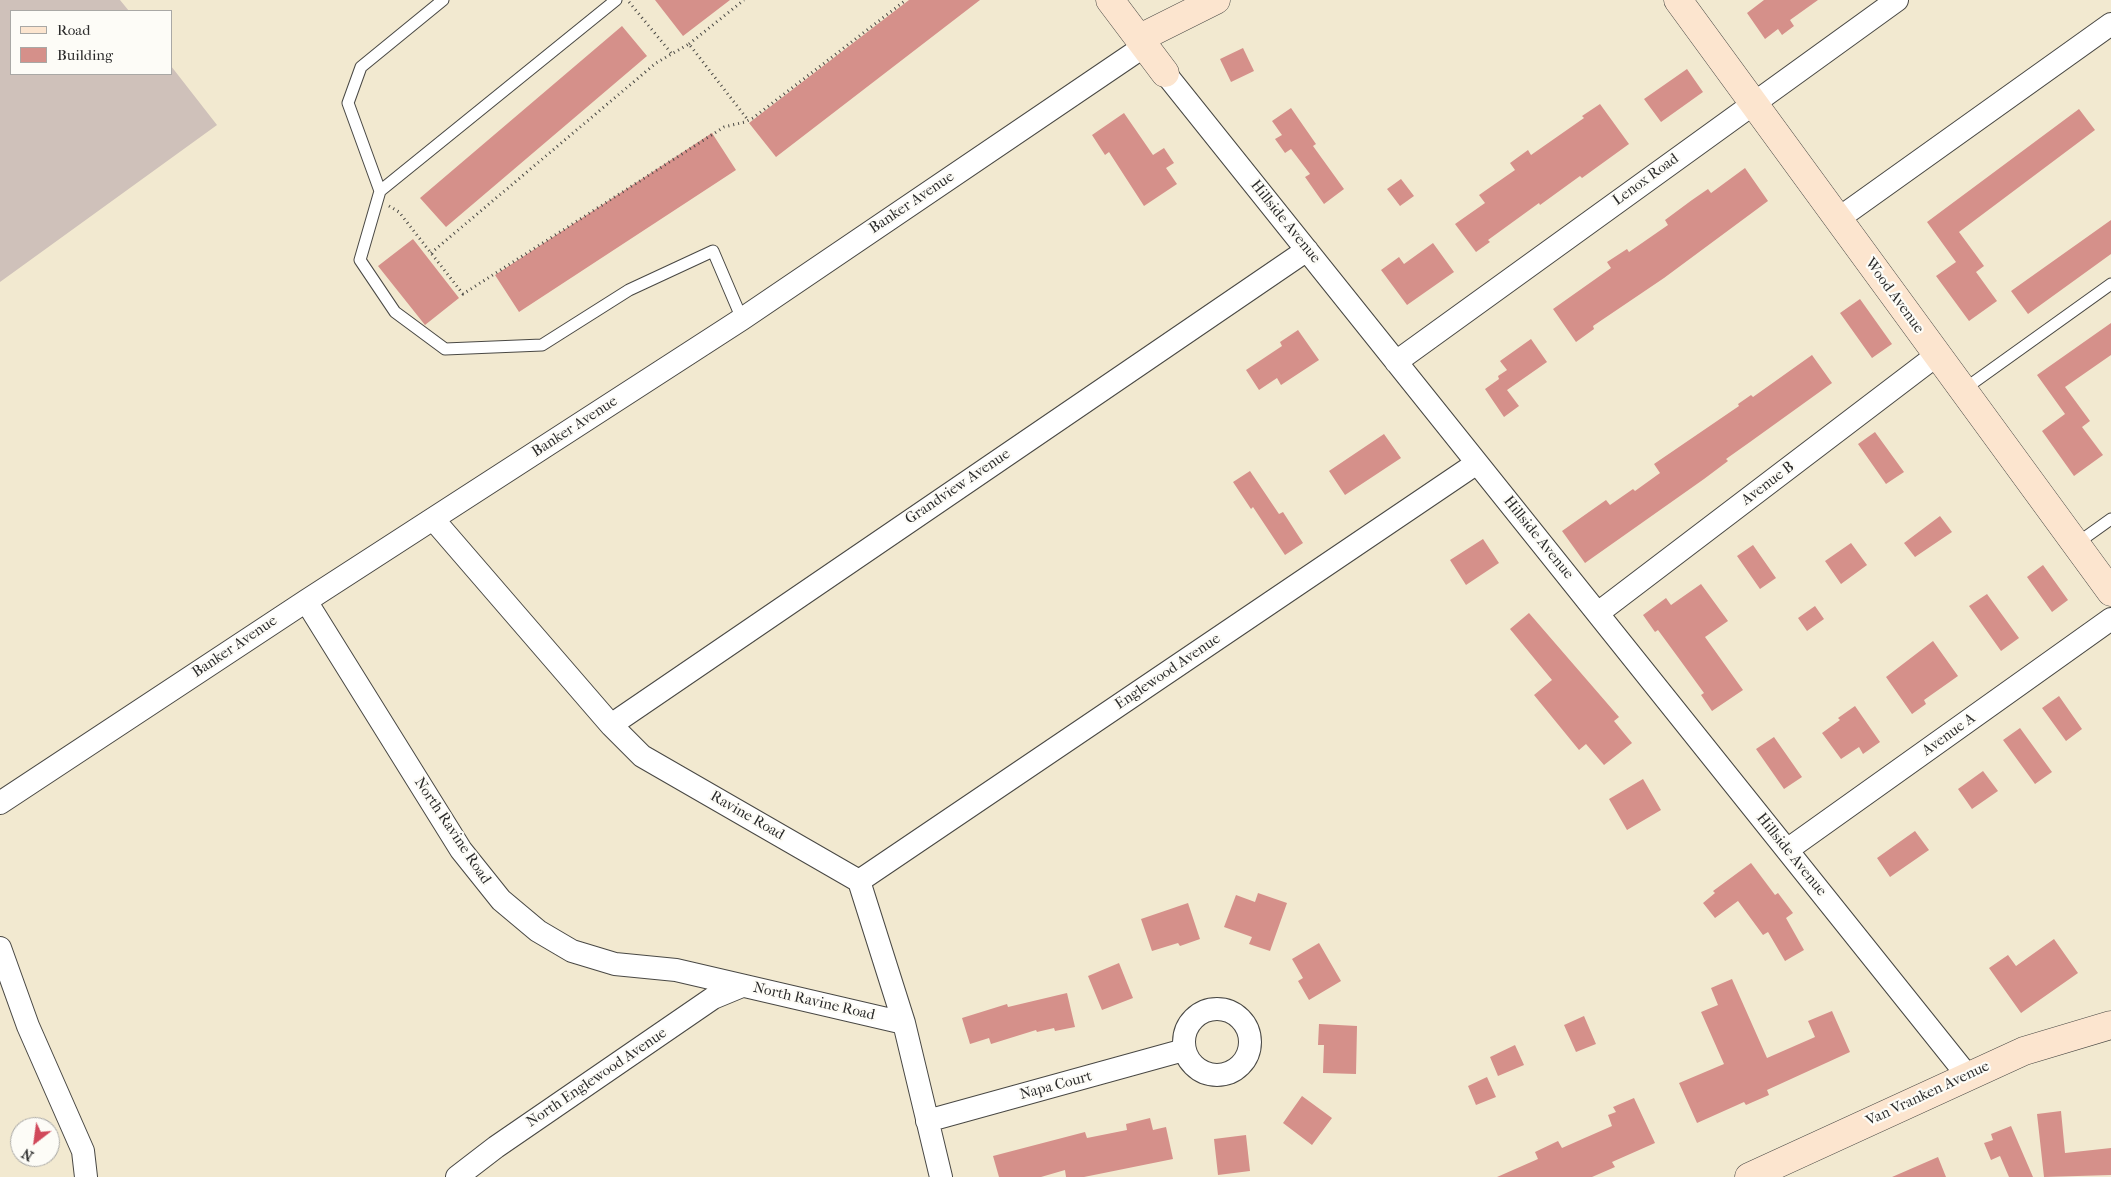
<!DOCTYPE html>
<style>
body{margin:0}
#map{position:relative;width:2111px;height:1177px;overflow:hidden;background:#f2e9d0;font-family:"IM FELL French Canon",serif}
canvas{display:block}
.legend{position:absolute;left:10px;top:10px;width:162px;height:65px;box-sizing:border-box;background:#fdfcf7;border:1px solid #a9a8a5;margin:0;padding:6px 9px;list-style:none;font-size:15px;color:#2b2b2b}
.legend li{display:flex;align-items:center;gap:10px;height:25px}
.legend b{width:25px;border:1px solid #a9a8a5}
.north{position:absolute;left:10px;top:1117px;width:50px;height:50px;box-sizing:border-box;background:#fdfcf7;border:1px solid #a9a8a5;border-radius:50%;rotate:210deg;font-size:14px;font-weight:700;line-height:20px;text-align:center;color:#2b2b2b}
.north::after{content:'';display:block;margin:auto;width:18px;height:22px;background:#d1495b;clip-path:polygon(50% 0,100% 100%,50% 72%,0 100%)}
</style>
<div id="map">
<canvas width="2111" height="1177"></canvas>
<ul class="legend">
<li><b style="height:6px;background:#fce5cf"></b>Road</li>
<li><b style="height:14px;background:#d5908a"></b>Building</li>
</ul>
<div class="north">N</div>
</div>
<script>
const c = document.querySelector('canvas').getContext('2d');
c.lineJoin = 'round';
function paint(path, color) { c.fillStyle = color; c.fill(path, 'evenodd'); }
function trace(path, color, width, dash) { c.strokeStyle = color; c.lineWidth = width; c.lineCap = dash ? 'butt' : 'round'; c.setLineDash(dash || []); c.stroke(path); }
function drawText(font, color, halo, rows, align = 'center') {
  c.font = font + ' "IM FELL French Canon",serif'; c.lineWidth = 4.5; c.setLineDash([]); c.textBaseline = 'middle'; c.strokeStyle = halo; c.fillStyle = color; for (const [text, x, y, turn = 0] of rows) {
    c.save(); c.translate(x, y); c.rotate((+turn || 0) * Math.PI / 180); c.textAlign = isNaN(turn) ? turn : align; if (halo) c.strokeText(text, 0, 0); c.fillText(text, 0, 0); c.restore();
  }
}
paint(new Path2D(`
 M0 0H120L129 11H11V74H171V66L217 125 0 282Z`), '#cfc1ba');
paint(new Path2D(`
 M655 0H730L683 36Z
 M909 0H980L776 157 749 123Z
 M1764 0H1818L1790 20 1794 26 1782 35 1778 29 1765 39 1747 13Z
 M622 26 647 56 446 227 420 198Z
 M1243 48 1254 71 1231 82 1220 59Z
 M1687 69 1703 92 1661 122 1644 99Z
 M1600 104 1629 144 1582 178 1580 176 1540 205 1539 203 1488 240 1490 242 1476 252 1455 224 1485 203 1479 195 1515 170 1510 163 1528 150 1531 155 1584 118 1582 116Z
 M1291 108 1316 144 1313 146 1344 189 1324 204 1305 177 1310 174 1291 149 1285 153 1275 139 1282 135 1272 121Z
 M2079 109 2095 130 1959 232 1984 266 1976 272 1997 301 1969 321 1936 276 1956 262 1927 222Z
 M1124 113 1153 155 1164 148 1174 163 1166 168 1177 184 1144 206 1109 152 1105 155 1092 135Z
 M712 133 736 170 519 312 495 275Z
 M1745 168 1768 201 1664 278 1593 326 1594 329 1576 342 1553 309 1611 268 1607 262 1627 249 1629 252 1668 225 1665 220 1692 200 1708 189 1711 193Z
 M1401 179 1414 196 1400 206 1387 189Z
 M2111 220V254L2028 314 2011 291Z
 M413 239 459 298 425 325 378 266Z
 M1433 243 1454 272 1407 305 1381 270 1399 257 1404 264Z
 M1860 299 1892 344 1872 358 1840 313Z
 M2111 323V355L2065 387 2090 421 2082 427 2103 455 2074 476 2042 431 2065 414 2037 375Z
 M1298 330 1319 360 1281 385 1277 378 1259 390 1246 370 1282 346 1280 342Z
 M1531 339 1547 362 1507 390 1519 406 1504 417 1485 389 1499 379 1498 376 1507 370 1500 361Z
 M1812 355 1832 383 1750 442 1726 459 1728 461 1704 479 1585 563 1562 531 1606 500 1610 505 1633 489 1635 491 1660 473 1654 464 1739 406 1738 404 1751 395 1753 397Z
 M1875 432 1904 472 1886 484 1858 444Z
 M1384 434 1401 458 1345 495 1329 471Z
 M1250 471 1279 514 1283 512 1303 543 1285 555 1253 507 1251 509 1233 482Z
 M1940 516 1952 532 1915 557 1904 543Z
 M1483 539 1499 563 1466 585 1450 560Z
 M1851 543 1867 565 1841 584 1825 561Z
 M1753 545 1776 578 1760 589 1737 556Z
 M2043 565 2068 600 2052 612 2027 577Z
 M1701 584 1728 621 1705 637 1743 690 1712 711 1701 695 1704 693 1680 660 1658 630 1655 632 1643 615 1666 598 1671 605Z
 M1987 594 2019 638 2001 651 1969 606Z
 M1815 606 1824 619 1807 631 1798 618Z
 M1529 613 1619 717 1614 721 1632 743 1604 765 1586 744 1579 750 1534 695 1552 680 1510 629Z
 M1933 641 1958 676 1924 700 1926 704 1912 714 1886 677Z
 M2059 696 2082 729 2066 741 2042 708Z
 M1855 706 1880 742 1863 754 1859 747 1841 759 1822 733 1840 720 1838 718Z
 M2020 728 2052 772 2035 784 2003 740Z
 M1774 737 1802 777 1784 789 1756 749Z
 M1983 771 1998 791 1972 809 1958 789Z
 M1643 779 1661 810 1627 830 1609 799Z
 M1915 831 1929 850 1890 877 1877 858Z
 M1751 863 1775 895 1778 893 1793 913 1786 918 1804 950 1785 961 1768 932 1763 935 1738 901 1715 918 1703 903 1715 893 1713 891Z
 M1258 893 1287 903 1270 951 1249 944 1252 937 1224 927 1236 895 1255 902Z
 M1188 903 1200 939 1180 946 1178 943 1152 951 1141 919Z
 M2054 939 2078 973 2021 1013 1989 968 2008 955 2016 966Z
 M1319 943 1341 981 1309 1000 1298 981 1303 978 1292 959Z
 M1119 963 1133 998 1102 1010 1088 976Z
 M1732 979 1767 1058 1815 1037 1808 1021 1832 1011 1850 1052 1767 1090 1769 1095 1746 1105 1744 1102 1697 1123 1679 1083 1724 1064 1701 1012 1718 1005 1711 988Z
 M1067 993 1075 1027 1055 1031 1054 1028 1037 1032 1036 1030 991 1044 989 1038 970 1044 962 1018 1007 1004 1008 1007Z
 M1584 1016 1596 1044 1576 1052 1564 1025Z
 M1319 1024 1357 1026 1356 1074 1323 1073 1324 1045H1318Z
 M1515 1045 1524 1065 1498 1076 1490 1057Z
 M1487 1077 1496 1097 1476 1105 1468 1086Z
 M1302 1096 1332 1118 1312 1145 1283 1123Z
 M1634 1098 1655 1143 1612 1162 1615 1167 1592 1177H1497L1538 1159 1535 1152 1558 1141 1562 1148 1612 1126 1608 1115 1616 1112 1613 1107Z
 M2061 1111 2065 1153 2111 1148V1175L2044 1177 2037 1114Z
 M1150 1118 1153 1130 1166 1127 1173 1159 1084 1177H1066L1065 1170 1041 1177H999L993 1156 1085 1132 1087 1138 1127 1130 1126 1124Z
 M2011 1126 2033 1177H2009L2000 1156 1991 1160 1984 1143 1993 1140 1991 1134Z
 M1246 1135 1250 1171 1218 1175 1214 1139Z
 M1938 1157 1946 1177H1892Z`), '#d5908a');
const lane = new Path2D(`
 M443 0 361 67 348 103 380 191 360 260 395 312 445 349 542 345 629 290 713 251 742 319
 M380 191 616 0
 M1963 390 2111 284
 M2076 544 2111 519`);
const street = new Path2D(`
 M1165 73 1967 1075
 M1838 219 2111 24
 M1396 362 1897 0
 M433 519 611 725 642 756 859 881 904 1023 941 1177
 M306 601 461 850 501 900 538 931 572 951 615 964 676 970 904 1023
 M1598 613 1937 355
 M611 725 1307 250
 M0 803 306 601 742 319 1146 45
 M1787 850 2111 619
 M859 881 1477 463
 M0 948 28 1026 83 1151 86 1177
 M1184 1042a33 33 0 1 1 66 0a33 33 0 1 1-66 0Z
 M927 1121 1184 1050
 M457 1177 496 1147 713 998 742 986`);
const secondary = new Path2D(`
 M1110 0 1165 73
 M1678 0 2111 592
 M1140 38 1216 0
 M1749 1177 2024 1051 2111 1025`);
trace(lane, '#494844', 13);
trace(street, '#494844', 24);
trace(secondary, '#494844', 29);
trace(new Path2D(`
 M629 2 672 54
 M689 44 744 0
 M389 206 399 212 463 294 724 127 745 122 753 118 906 0
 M431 253 656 63 689 44 748 120`), '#494844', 3, [1, 4]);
trace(lane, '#fff', 11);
trace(street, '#fff', 22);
trace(secondary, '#fce5cf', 28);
drawText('15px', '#2b2b2b', '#fdfcf7', [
 ["Lenox Road",1646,180,-36],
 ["Banker Avenue",912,203,-34],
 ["Hillside Avenue",1285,222,51],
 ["Wood Avenue",1894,296,54],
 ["Banker Avenue",575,427,-33],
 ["Avenue B",1768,484,-37],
 ["Grandview Avenue",958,487,-34],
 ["Hillside Avenue",1538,538,51],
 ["Banker Avenue",235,647,-34],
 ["Englewood Avenue",1168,672,-34],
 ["Avenue A",1949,735,-36],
 ["Ravine Road",747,816,30],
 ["North Ravine Road",452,831,56],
 ["Hillside Avenue",1791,855,51],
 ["North Ravine Road",814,1002,13],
 ["North Englewood Avenue",597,1078,-34],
 ["Napa Court",1056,1086,-15],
 ["Van Vranken Avenue",1928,1094,-25]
]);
</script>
